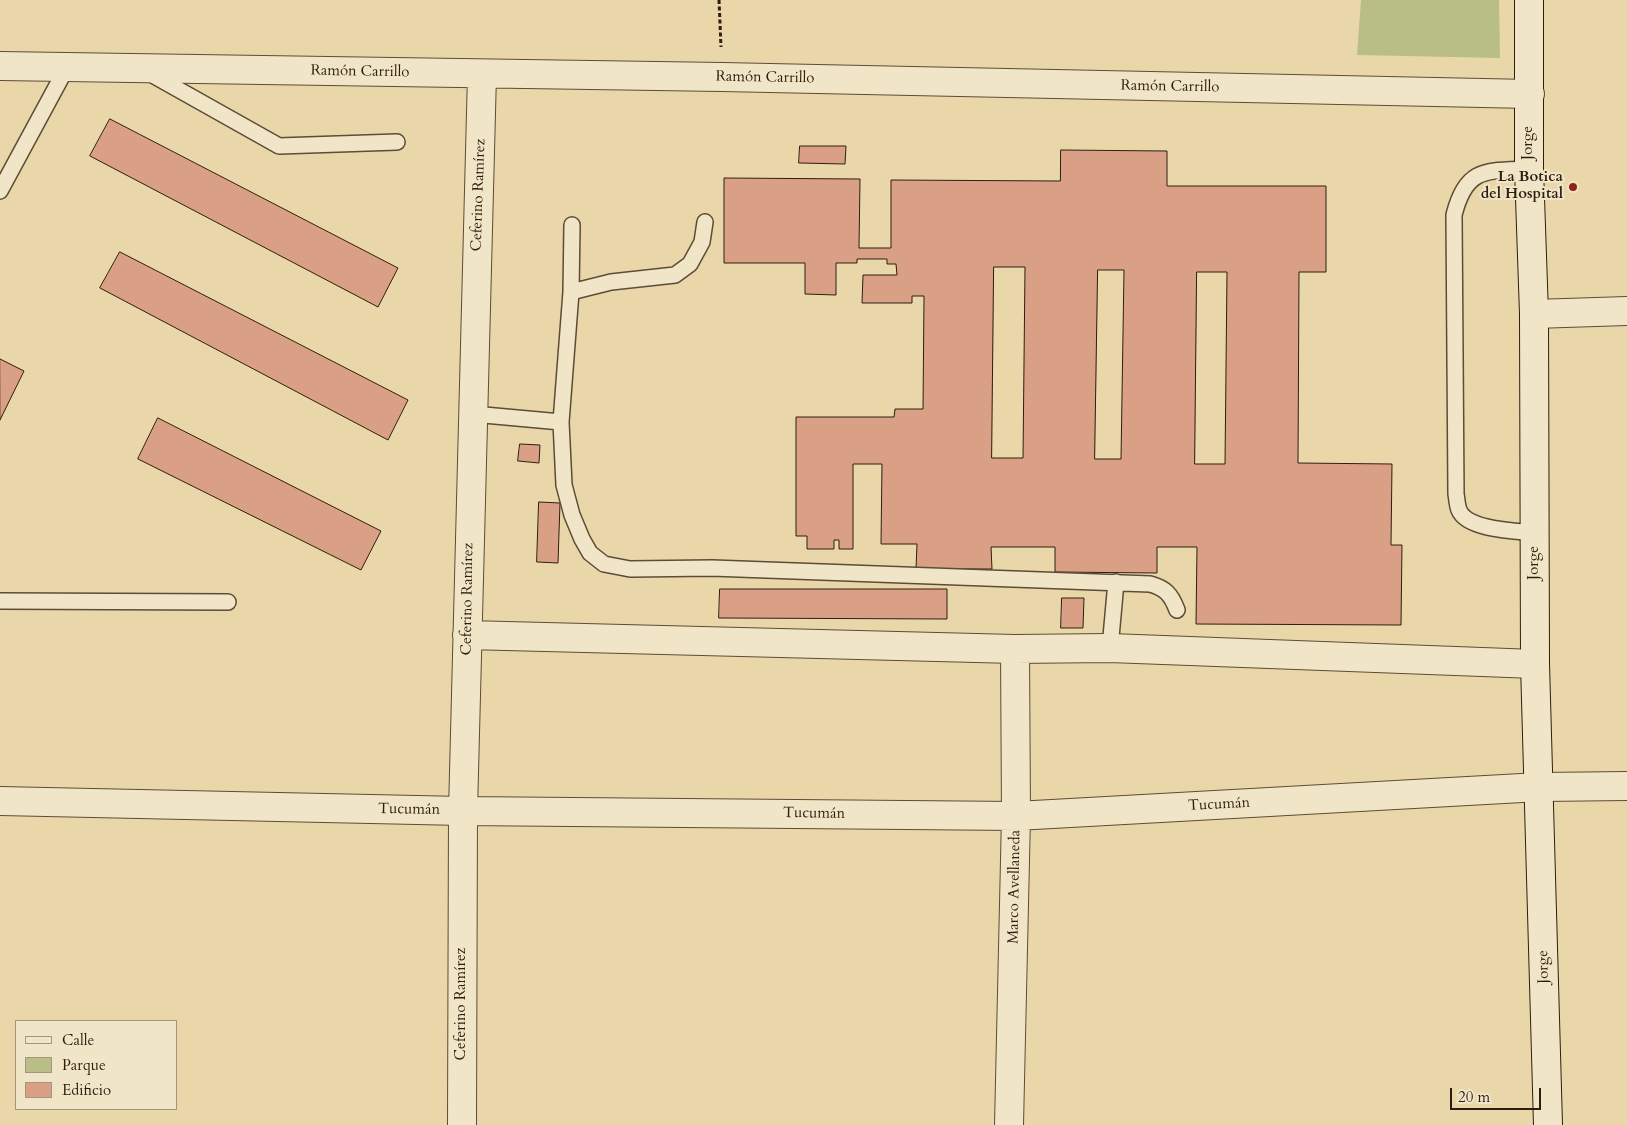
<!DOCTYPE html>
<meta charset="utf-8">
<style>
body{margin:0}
#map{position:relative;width:1627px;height:1125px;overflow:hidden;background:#e9d7aa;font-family:Cardo,serif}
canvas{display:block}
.legend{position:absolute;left:15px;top:1020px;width:162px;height:90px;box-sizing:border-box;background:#f1e5c8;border:1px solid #a3957e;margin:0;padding:6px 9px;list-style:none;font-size:15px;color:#2e1e10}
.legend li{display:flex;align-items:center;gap:10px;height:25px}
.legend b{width:25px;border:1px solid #a3957e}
.scale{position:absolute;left:1450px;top:1088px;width:91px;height:22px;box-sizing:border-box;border:2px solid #2e1e10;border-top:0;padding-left:6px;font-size:15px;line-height:18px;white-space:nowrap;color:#2e1e10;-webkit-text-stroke:4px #f1e5c8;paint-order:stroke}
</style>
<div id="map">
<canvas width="1627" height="1125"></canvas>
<ul class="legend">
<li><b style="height:6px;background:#f1e5c8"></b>Calle</li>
<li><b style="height:14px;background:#b9be87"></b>Parque</li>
<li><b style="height:14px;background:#d9a085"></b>Edificio</li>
</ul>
<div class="scale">20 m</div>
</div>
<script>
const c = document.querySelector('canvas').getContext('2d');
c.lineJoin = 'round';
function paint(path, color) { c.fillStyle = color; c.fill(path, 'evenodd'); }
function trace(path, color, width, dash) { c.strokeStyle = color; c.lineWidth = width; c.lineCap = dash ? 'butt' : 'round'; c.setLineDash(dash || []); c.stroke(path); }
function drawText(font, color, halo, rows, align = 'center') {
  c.font = font + ' Cardo,serif'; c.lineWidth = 4; c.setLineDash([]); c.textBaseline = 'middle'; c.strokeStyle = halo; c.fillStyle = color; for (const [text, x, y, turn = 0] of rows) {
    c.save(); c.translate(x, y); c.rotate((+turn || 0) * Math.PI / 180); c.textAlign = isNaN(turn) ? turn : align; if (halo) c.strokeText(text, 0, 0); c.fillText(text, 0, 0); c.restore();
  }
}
paint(new Path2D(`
 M1361 0H1499L1500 58 1357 55Z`), '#b9be87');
const building = new Path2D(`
 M110 119 398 268 378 307 90 156Z
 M800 146H846L845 164 799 163Z
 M1061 150 1167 151V186H1326V272H1299L1298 463 1392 464 1391 545H1402L1401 625 1196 624 1197 547H1157V573L1055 572V547H991L992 569H916L917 544H881L882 464H853V549H839V540H834V549H807V536H796V417H894L895 409H923L924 296H912V303H862L863 275H897L896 264H887V259H857V263H836V295L805 294V263H724V178L860 179 859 248H891V180L1060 181ZM994 267H1025L1023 458H992ZM1098 270H1124L1121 459H1095ZM1197 272H1227L1225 464H1195Z
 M120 252 408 400 388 440 100 288Z
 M0 359 24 371 0 420Z
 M158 418 381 531 361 570 138 459Z
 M520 444 540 445 539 463 518 461Z
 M539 502 560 503 558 563 537 562Z
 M720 589H947V619L719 618Z
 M1062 598H1084L1083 628H1061Z`);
paint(building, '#d9a085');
trace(building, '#2e1e10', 1);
const lane = new Path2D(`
 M149 73 279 146 397 142
 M1529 169C1486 171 1466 167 1454 215L1456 494C1457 499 1457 505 1459 510 1467 530 1516 531 1536 533
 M0 191 67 67
 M572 225 571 292 561 422 564 485 572 515 582 539 590 553 604 564 630 569 712 568 1150 584C1165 588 1171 594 1177 610
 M571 292 611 282 675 275 690 264 702 242 705 222
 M473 414 561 422
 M0 601 228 602
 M1110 648 1116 582`);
const street = new Path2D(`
 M0 66 722 77 1530 94
 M1534 314 1627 311
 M467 635 1015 649 1110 648 1535 664
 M0 801 463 811 1016 816 1540 787 1627 786
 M462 1125 463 811 482 74
 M1009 1125 1016 816 1015 649`);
const secondary = new Path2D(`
 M1529 0V169L1534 314 1535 664 1548 1125`);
trace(lane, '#5d4c36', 18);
trace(street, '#5d4c36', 30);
trace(secondary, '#2e1e10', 30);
trace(new Path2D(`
 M719 0 721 47`), '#2e1e10', 3, [4, 2.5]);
trace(lane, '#f1e5c8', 15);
trace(street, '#f1e5c8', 28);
trace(secondary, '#f1e5c8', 28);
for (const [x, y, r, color] of [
 [1573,187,5,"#8f2418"]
]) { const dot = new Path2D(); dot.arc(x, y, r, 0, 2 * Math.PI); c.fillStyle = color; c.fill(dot); trace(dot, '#f1e5c8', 2); }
drawText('15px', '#2e1e10', '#f1e5c8', [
 ["Ramón Carrillo",360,72,1],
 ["Ramón Carrillo",765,78,1],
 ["Ramón Carrillo",1170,87,1],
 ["Jorge",1529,143,-90],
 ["Ceferino Ramírez",479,195,-88],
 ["Jorge",1535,563,-90],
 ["Ceferino Ramírez",468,599,-89],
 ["Tucumán",1219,805,-3],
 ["Tucumán",409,810,1],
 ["Tucumán",814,814,1],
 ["Marco Avellaneda",1015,887,-89],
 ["Jorge",1544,967,-91],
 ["Ceferino Ramírez",462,1004,-90]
]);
drawText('bold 15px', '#2e1e10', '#f1e5c8', [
 ["La Botica",1563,178],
 ["del Hospital",1563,195]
], 'right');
</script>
